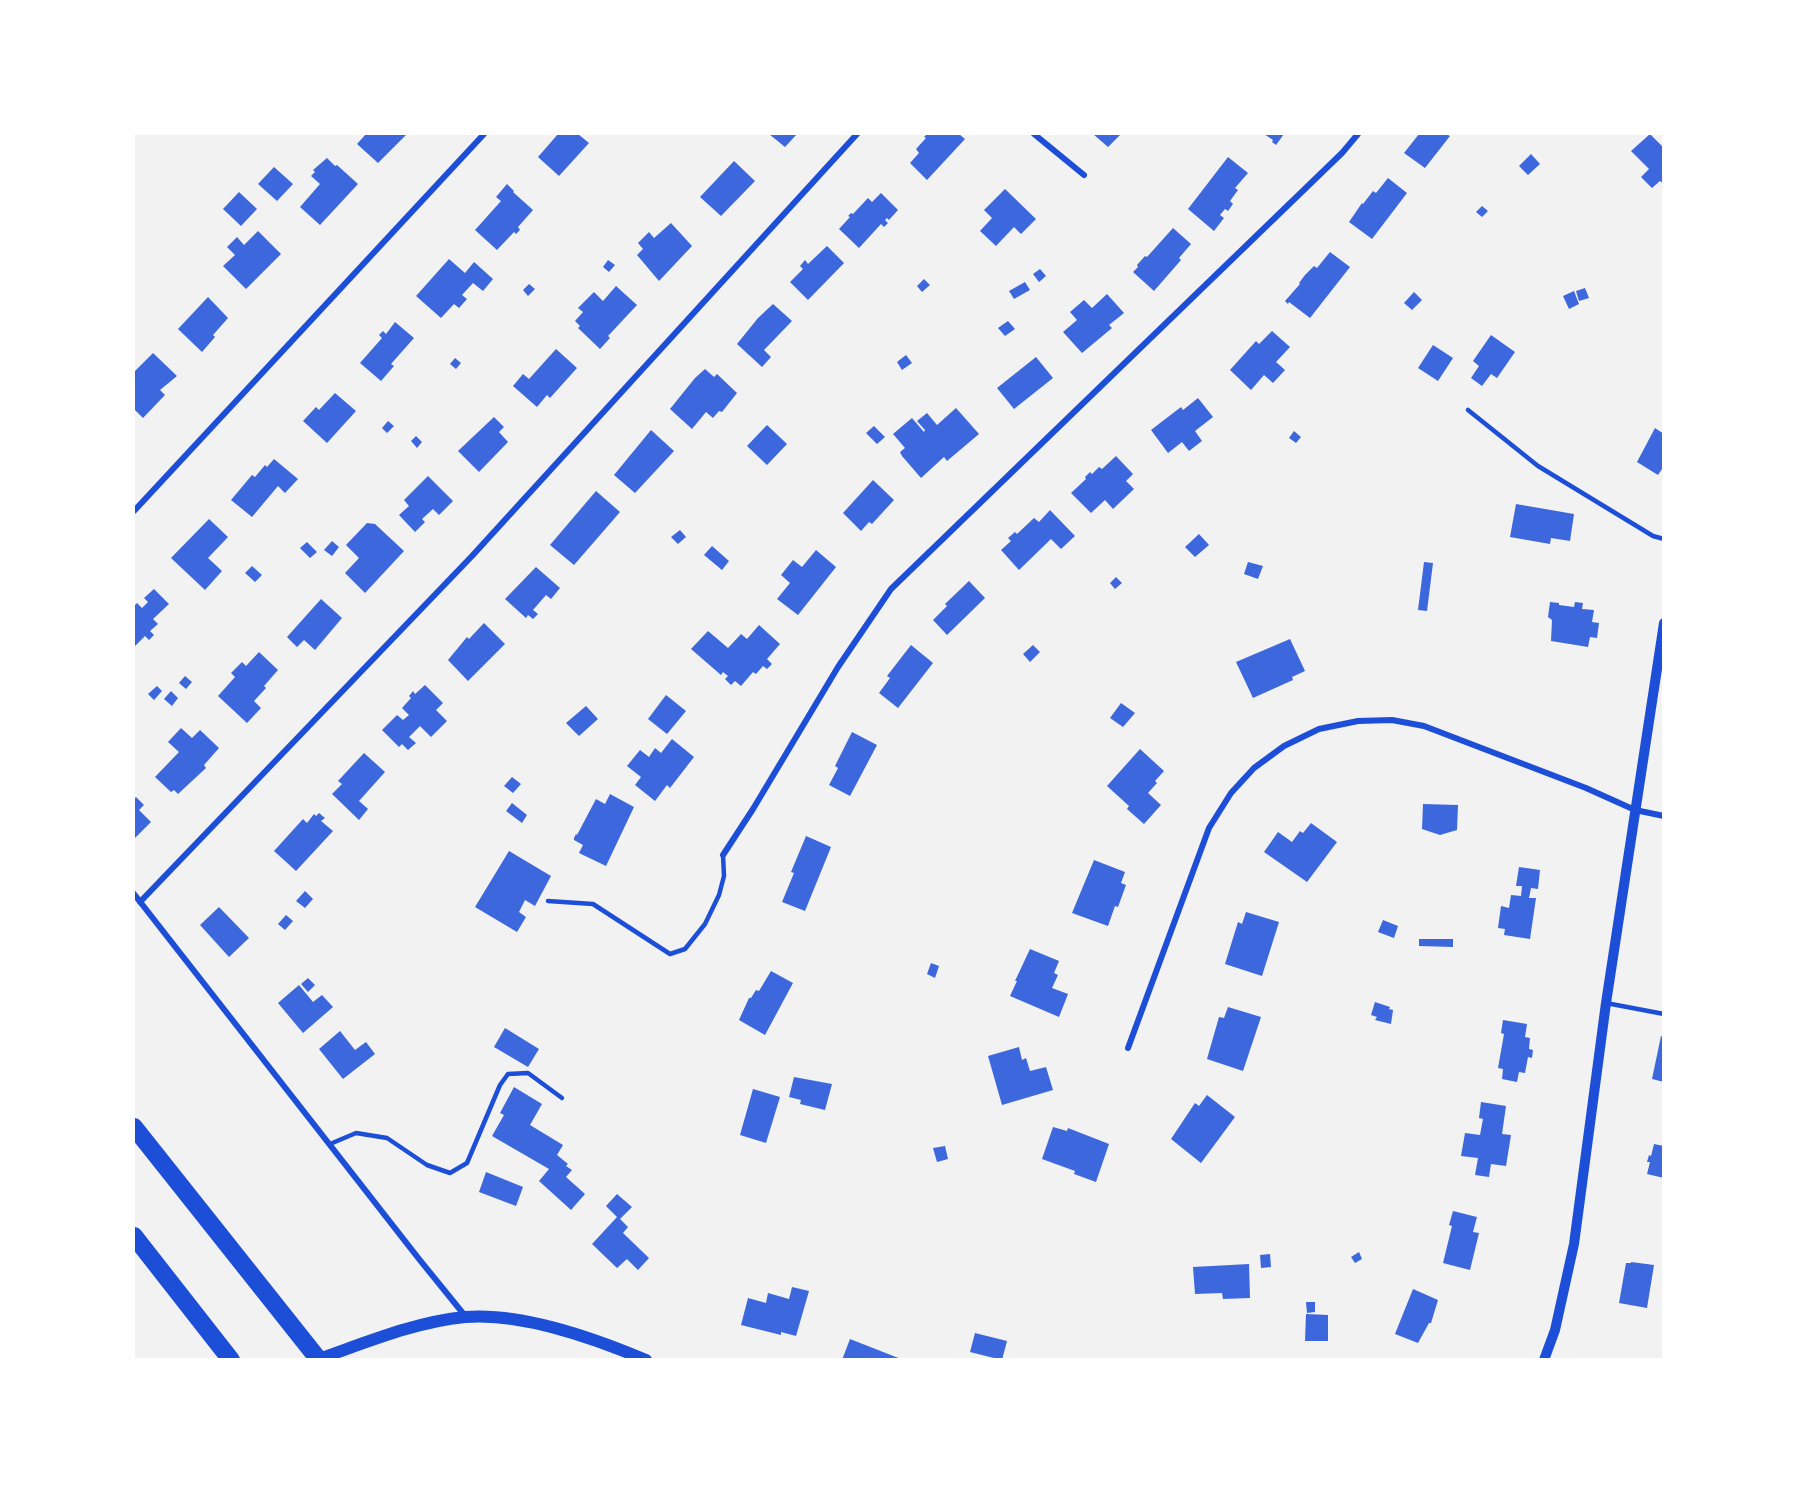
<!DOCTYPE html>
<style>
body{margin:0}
#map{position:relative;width:1797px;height:1493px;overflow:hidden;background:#f2f2f2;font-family:"Crimson Pro",serif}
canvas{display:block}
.frame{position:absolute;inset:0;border:135px solid #fff;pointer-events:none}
</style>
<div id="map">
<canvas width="1797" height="1493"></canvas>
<div class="frame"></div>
</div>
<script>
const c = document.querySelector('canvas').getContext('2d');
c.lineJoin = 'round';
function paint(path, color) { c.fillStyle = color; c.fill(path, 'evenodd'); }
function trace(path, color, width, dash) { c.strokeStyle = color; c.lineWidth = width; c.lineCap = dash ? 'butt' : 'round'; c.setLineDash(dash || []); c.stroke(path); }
paint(new Path2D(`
 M366 134H407L378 163 357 144Z
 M558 134H578L589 143 559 176 538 157Z
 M769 134H797L785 147Z
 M927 134H959L965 139 927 180 910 163 919 153 916 149 926 138 924 137Z
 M1093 134H1121L1108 147Z
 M1264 134H1284L1276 145 1272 142 1273 140Z
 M1419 134H1446L1450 136 1425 168 1404 153Z
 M1650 134 1664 148V184L1660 181 1652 188 1641 177 1649 169 1631 151Z
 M1531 154 1540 164 1528 175 1519 166Z
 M1228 157 1248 173 1235 188 1238 190 1230 201 1233 204 1228 211 1225 209 1220 215 1224 218 1214 231 1188 209Z
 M327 158 335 166 337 165 358 184 320 225 300 207 320 184 311 176 315 172 313 170Z
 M734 161 755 181 721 216 700 197Z
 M274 167 293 184 277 201 258 184Z
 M1388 178 1407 193 1372 239 1349 222 1362 203 1363 204 1373 191 1376 193Z
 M507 184 514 191 513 192 533 210 518 227 520 230 516 234 514 232 497 250 475 230 501 201 496 197Z
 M1005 189 1036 219 1021 234 1014 227 996 246 980 231 992 218 984 210Z
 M239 192 257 209 241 226 223 209Z
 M881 193 898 210 889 220 887 218 885 220 888 223 884 227 881 224 859 248 839 229 850 217 848 216 851 213 853 214 868 198 872 202Z
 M1482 206 1488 211 1482 217 1476 212Z
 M671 223 692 246 659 281 637 255 643 249 638 243 649 232 654 238Z
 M1173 228 1191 244 1179 258 1181 260 1154 291 1133 272 1138 267 1137 265 1145 256 1147 257Z
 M258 231 281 254 246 289 223 266 235 255 227 247 237 237 244 245Z
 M827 246 844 263 808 300 790 282 803 269 800 266 805 260 808 264Z
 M1330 252 1350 267 1310 318 1289 302 1288 304 1285 301 1300 284 1299 283 1305 275 1314 266 1317 268Z
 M449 259 465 273 474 262 493 279 483 291 473 283 462 295 467 299 459 308 454 304 441 318 416 296Z
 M608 260 615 265 609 272 603 267Z
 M1040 269 1046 276 1039 282 1033 274Z
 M924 279 930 285 922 292 917 286Z
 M1025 282 1030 290 1014 299 1009 291Z
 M529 284 535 289 528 296 523 290Z
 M616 286 637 305 608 336 610 338 600 349 578 328 580 326 575 321 583 312 578 308 594 292 603 301Z
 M1585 288 1589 298 1579 301 1576 291Z
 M1574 291 1579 304 1569 309 1563 296Z
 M1414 292 1422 300 1412 310 1404 303Z
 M1107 294 1124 313 1109 325 1112 328 1082 353 1063 332 1077 320 1070 312 1084 300 1092 308Z
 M208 297 228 318 213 335 215 337 202 352 178 329Z
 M773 304 792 321 764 350 771 357 762 367 737 344 758 318Z
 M1008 321 1015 329 1005 336 998 328Z
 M395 322 414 338 391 364 394 366 381 381 360 363 382 338 379 335 383 331 386 334Z
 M1272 331 1290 347 1276 362 1285 370 1273 383 1264 375 1251 390 1230 370 1256 341 1259 344Z
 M1491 335 1515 352 1497 378 1491 374 1482 386 1471 378 1479 366 1473 361Z
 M1433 345 1453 358 1438 381 1418 368Z
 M556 349 577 368 550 398 547 395 537 407 513 386 523 374 529 379Z
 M153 353 177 376 160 390 165 395 143 418 134 409V386L135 384 134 382V372Z
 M906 355 912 363 902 370 897 362Z
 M1036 357 1053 378 1014 409 997 388Z
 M455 358 461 363 456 369 450 364Z
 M705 369 714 377 717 374 737 393 722 412 719 411 713 418 706 412 692 429 670 409 695 378Z
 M335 393 356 411 327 443 303 421 316 407 319 410Z
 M1198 398 1213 417 1195 431 1202 441 1189 451 1182 442 1168 453 1151 430 1181 407 1183 410Z
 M956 408 979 434 947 461 944 457 921 478 902 456 900 452 905 448 893 434 912 418 924 432 925 430 917 421 927 413 937 425Z
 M494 417 504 427 499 432 508 442 479 472 458 451Z
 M388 421 394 426 387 433 382 428Z
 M767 425 787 444 767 465 747 446Z
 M874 426 885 437 877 444 866 433Z
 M1655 428 1664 434V466L1658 475 1637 462Z
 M651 430 674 451 635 493 614 475Z
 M1294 431 1301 437 1296 443 1289 438Z
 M416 436 422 442 417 448 411 441Z
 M1116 456 1133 474 1126 481 1134 489 1113 509 1105 500 1091 513 1071 493 1086 479 1085 477 1090 472 1092 474 1099 467 1102 469Z
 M274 459 298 479 285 493 278 486 252 517 231 500 252 475 255 477 265 465 267 467Z
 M428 476 453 501 439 515 433 509 422 519 425 522 415 532 399 515 409 506 404 500Z
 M873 480 894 500 872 524 869 522 861 531 843 513Z
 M596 491 620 512 574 565 550 545Z
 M1516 504 1574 514 1570 541 1551 538 1550 544 1510 537Z
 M1050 510 1075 536 1061 549 1051 539 1019 570 1001 550 1011 541 1008 538 1015 532 1017 534 1034 518 1039 522Z
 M209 519 228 537 208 558 222 571 205 590 171 558Z
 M367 523 375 524 404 551 365 593 345 573 359 558 346 545Z
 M680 530 686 537 678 544 671 537Z
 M1199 534 1209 545 1195 557 1185 547Z
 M332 541 339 547 332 556 324 550Z
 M307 542 317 552 310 558 300 548Z
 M712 546 729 561 722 570 704 555Z
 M816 550 836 567 798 615 777 599 790 583 781 575 793 560 802 567Z
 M1248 562 1263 566 1258 579 1244 574Z
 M1424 562 1433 563 1427 611 1418 610Z
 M252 566 262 575 255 582 245 573Z
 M536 567 560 588 551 599 546 595 533 610 538 614 533 619 528 615 526 618 505 599Z
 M1116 577 1122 583 1115 589 1110 583Z
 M969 581 985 598 947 635 933 620 947 606 945 604Z
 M154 589 169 604 153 619 158 624 150 631 154 635 149 640 145 636 134 647V606L137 603 142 608 148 602 144 598Z
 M321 599 342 618 315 650 304 640 297 647 287 637Z
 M1550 602 1559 603V605L1574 607 1575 602 1583 603 1582 609 1594 610 1592 622 1599 623 1597 638 1590 637 1588 647 1551 641 1552 620 1548 617Z
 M484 623 505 644 468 681 448 660 467 637 469 639Z
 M759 625 780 644 767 659 772 664 767 669 763 666 756 674 753 672 741 686 735 681 731 685 725 679 728 676 723 672 721 675 691 649 708 631 728 648 741 634 747 639Z
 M1290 639 1305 671 1292 677 1293 680 1253 698 1236 662Z
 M911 645 933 663 898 708 879 693 890 678 887 676Z
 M1033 645 1040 652 1030 662 1023 654Z
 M259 652 278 670 264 686 266 688 254 701 261 708 247 723 218 696 235 677 231 673 242 662 246 666Z
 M185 676 192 682 186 689 179 683Z
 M425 685 443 703 436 710 447 721 431 737 420 726 409 737 416 743 408 750 402 744 399 747 382 730 397 715 403 720 409 715 402 708 411 698 409 696 413 691 415 694Z
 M157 686 162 691 154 700 148 694Z
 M171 691 178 698 172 706 164 699Z
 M666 695 686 711 667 734 648 719Z
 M1121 703 1135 713 1123 727 1110 718Z
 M586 706 598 719 579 736 566 723Z
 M181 728 192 738 200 730 219 748 204 765 206 768 178 794 174 790 171 792 155 777 179 752 168 742Z
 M852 732 877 745 850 796 829 785 838 768 835 766Z
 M672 739 694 757 670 788 667 785 655 801 635 785 641 777 627 766 640 750 649 757 655 748 661 753Z
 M1140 749 1164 771 1155 781 1157 783 1148 793 1161 805 1144 824 1127 809 1129 806 1107 786Z
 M364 753 385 772 359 801 368 809 359 820 332 794 342 784 338 781Z
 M512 777 521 784 513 793 504 786Z
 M610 794 634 807 606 866 579 853 583 845 574 840V838L576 834 577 835 596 799 605 804Z
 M136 797 144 805 139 810 151 822 134 839V799Z
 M512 803 527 815 522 823 506 811Z
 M1423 804 1458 805 1457 830 1440 835 1422 829Z
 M319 813 325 818 321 821 333 831 296 871 274 851 303 819 307 823 314 814 316 816Z
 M1311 823 1337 842 1307 882 1264 852 1278 832 1292 842 1300 831 1303 833Z
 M806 836 831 847 805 911 782 902 794 873 791 872Z
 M509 851 551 876 535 906 525 900 519 912 526 917 517 932 475 907Z
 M1094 860 1125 872 1121 883 1126 885 1118 907 1115 906 1108 926 1072 913Z
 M1519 867 1540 870 1538 889 1531 888 1529 898H1536L1530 939 1504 935 1505 929 1498 928 1501 906 1509 908 1511 895 1521 896 1522 886H1516Z
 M305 891 313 899 305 908 296 901Z
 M219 907 249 938 229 957 200 925Z
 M1246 912 1279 922 1262 976 1225 964 1238 922 1242 924Z
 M286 915 293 921 285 930 278 924Z
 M1383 920 1398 926 1394 938 1378 932Z
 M1419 939H1453V947L1419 946Z
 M1030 949 1059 961 1054 973 1058 975 1052 988 1068 994 1059 1017 1010 996 1017 981H1015Z
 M931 963 939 966 935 978 927 974Z
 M771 971 793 983 765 1035 739 1020 749 998H751L756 990 759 991Z
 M308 978 315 985 308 992 301 984Z
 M299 985 313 1002 322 995 333 1007 303 1033 278 1003Z
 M1375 1002 1390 1007 1389 1009 1393 1010 1391 1024 1375 1020 1377 1017 1371 1015Z
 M1228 1007 1261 1017 1243 1071 1207 1059 1219 1017 1224 1018Z
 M1503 1020 1527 1024 1525 1037 1530 1038 1529 1049 1533 1050 1532 1058 1528 1057 1525 1073 1519 1072 1517 1082 1502 1079 1503 1069 1498 1068 1504 1034 1501 1033Z
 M505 1028 539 1049 528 1067 494 1047Z
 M340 1031 355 1050 366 1042 375 1054 343 1079 319 1049Z
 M1661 1036 1664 1037V1082L1652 1079Z
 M1019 1047 1022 1060 1026 1058 1030 1071 1046 1067 1053 1090 1002 1105 988 1056Z
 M794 1077 832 1084 825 1110 800 1104 801 1100 789 1097Z
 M514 1087 542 1104 530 1125 563 1145 557 1155 568 1164 566 1166 572 1170 566 1177 585 1194 571 1210 539 1181 549 1169 492 1136 504 1115 500 1113Z
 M753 1089 780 1097 766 1143 740 1135Z
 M1207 1095 1235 1117 1201 1163 1171 1139 1195 1103 1199 1106Z
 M1481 1102 1506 1106 1502 1134 1511 1135 1506 1166 1491 1164 1489 1177 1475 1175 1478 1158 1461 1156 1465 1133 1480 1135 1483 1119 1479 1118Z
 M1053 1127 1067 1131 1068 1128 1109 1144 1096 1182 1074 1174 1075 1171 1042 1159Z
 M1654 1144 1664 1146V1178L1647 1174 1650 1162H1647L1649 1155 1651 1156Z
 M945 1146 948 1159 937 1162 933 1148Z
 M486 1172 523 1187 516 1206 479 1192Z
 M617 1194 632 1207 620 1219 628 1227 623 1233 649 1258 638 1270 627 1259 617 1268 592 1244 617 1217 606 1206Z
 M1453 1211 1477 1217 1473 1232 1479 1233 1470 1270 1443 1263 1452 1226 1449 1225Z
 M1359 1252 1362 1259 1355 1263 1351 1257Z
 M1270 1254 1271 1267 1261 1268 1260 1255Z
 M1631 1262 1654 1265 1647 1308 1619 1303 1626 1263H1631Z
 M1249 1264 1250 1298 1223 1299 1222 1293 1195 1294 1193 1267Z
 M792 1287 809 1291 796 1336 781 1332V1335L741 1325 748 1298 766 1303 768 1293 789 1299Z
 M1413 1289 1438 1300 1431 1323H1429L1418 1343 1395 1334Z
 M1306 1302H1315V1312L1307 1313Z
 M1306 1314 1328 1315V1341H1305Z
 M975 1333 1007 1341 1002 1360 970 1352Z
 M850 1339 901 1359V1360H842Z`), '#3d67dc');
trace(new Path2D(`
 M1468 410 1538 466 1653 536 1664 539
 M548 901 593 904 670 954 685 949 705 924 719 895 724 876 723 855
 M1606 1003 1664 1014
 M330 1144 356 1133 387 1138 427 1165 450 1173 467 1163 500 1085 508 1074 528 1073 562 1098`), '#1d4ed8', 4.5);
trace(new Path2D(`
 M1034 134 1084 175
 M134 511 484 134
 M723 855 753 809 838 667 891 589 1342 153 1358 134
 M134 894 419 1259 466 1317
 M140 902 472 556 857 134
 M1128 1048 1209 828 1231 793 1254 768 1284 746 1319 729 1358 721 1392 720 1424 726 1586 788 1635 810 1664 816`), '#1d4ed8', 6);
trace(new Path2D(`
 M1544 1360 1555 1330 1574 1244 1606 1003 1664 623`), '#1d4ed8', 10);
trace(new Path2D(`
 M316 1360C365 1343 414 1322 465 1317 522 1312 594 1338 646 1360`), '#1d4ed8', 12);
trace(new Path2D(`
 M134 1127 319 1360
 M134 1236 231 1360`), '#1d4ed8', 18);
</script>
